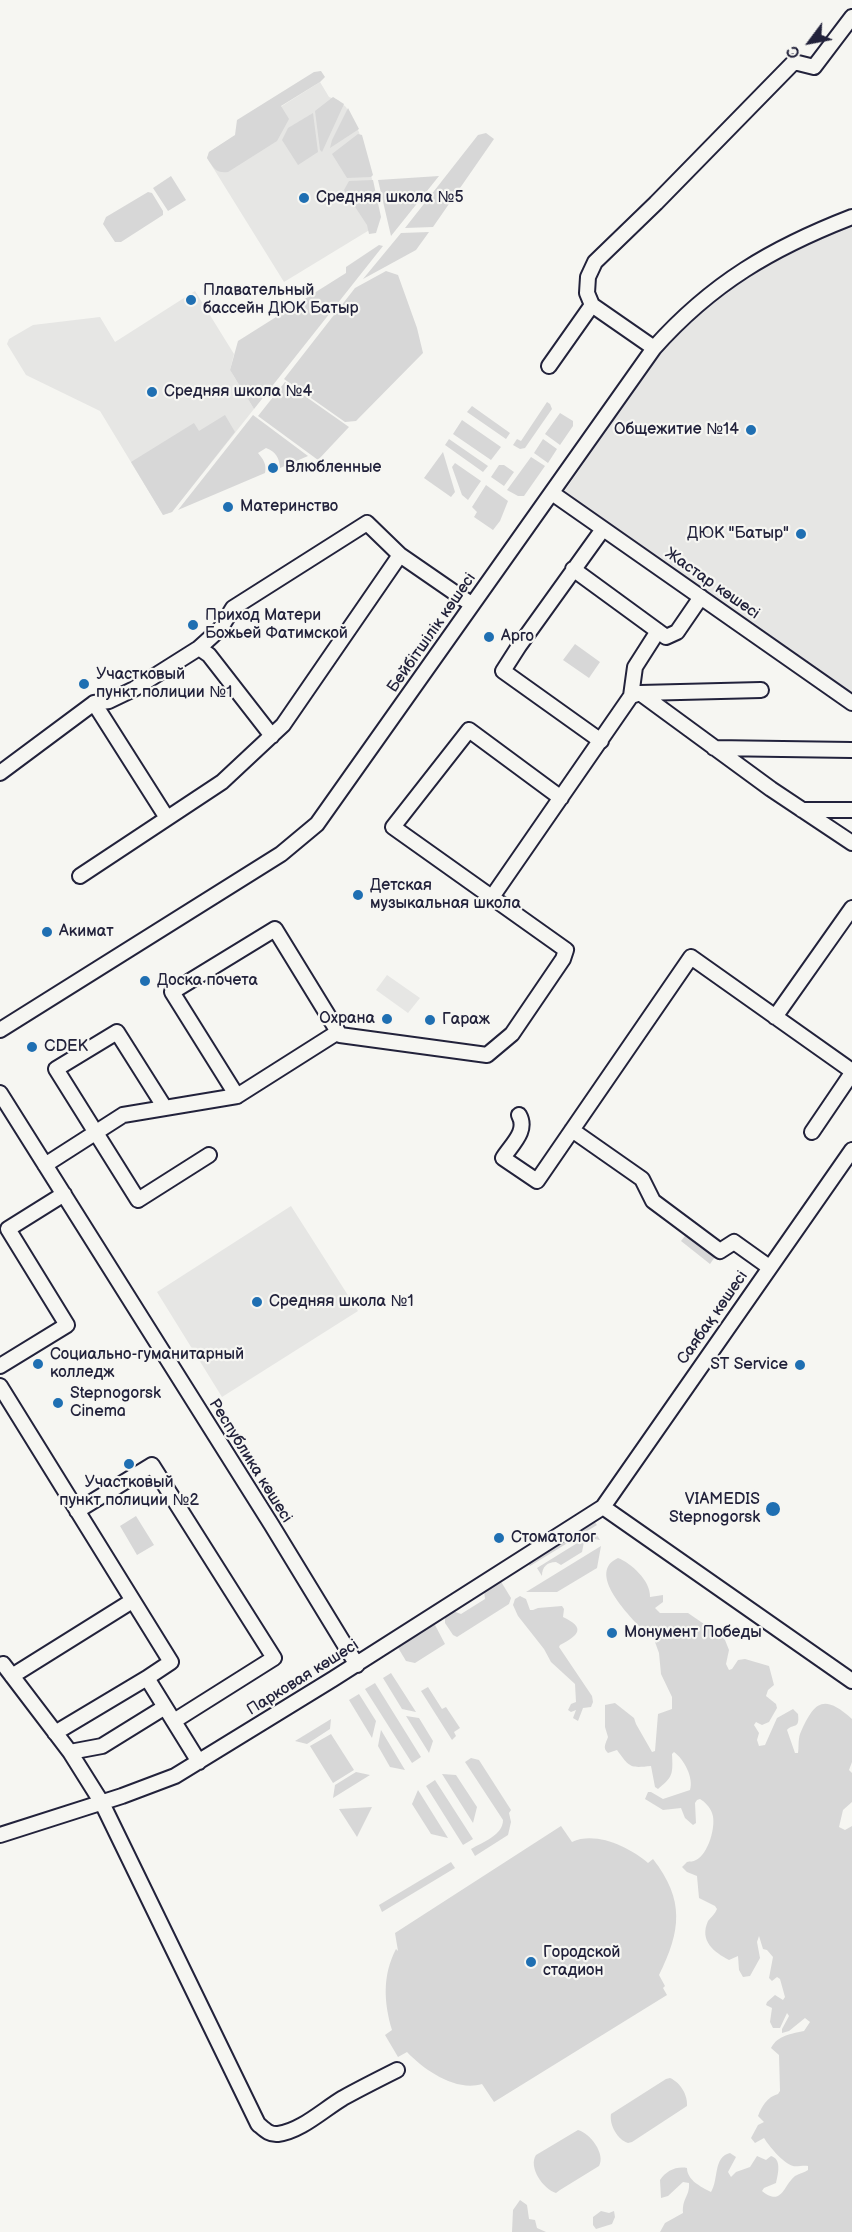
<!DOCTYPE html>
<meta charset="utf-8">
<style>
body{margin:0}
#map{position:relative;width:852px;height:2232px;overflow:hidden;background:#f6f6f2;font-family:"Balsamiq Sans",sans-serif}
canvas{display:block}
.north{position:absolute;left:780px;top:12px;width:60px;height:60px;-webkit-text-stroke:4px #f6f6f2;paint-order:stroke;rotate:238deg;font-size:16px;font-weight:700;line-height:24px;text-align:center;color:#22223b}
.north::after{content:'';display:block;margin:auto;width:21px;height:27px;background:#22223b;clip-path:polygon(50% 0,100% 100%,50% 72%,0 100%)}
</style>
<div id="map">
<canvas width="852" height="2232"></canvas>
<div class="north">С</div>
</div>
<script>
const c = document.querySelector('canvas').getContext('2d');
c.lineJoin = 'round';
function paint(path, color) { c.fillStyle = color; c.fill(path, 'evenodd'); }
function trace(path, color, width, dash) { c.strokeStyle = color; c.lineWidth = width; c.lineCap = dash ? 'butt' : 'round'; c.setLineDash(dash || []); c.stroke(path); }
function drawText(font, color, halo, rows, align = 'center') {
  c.font = font + ' "Balsamiq Sans",sans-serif'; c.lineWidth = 4.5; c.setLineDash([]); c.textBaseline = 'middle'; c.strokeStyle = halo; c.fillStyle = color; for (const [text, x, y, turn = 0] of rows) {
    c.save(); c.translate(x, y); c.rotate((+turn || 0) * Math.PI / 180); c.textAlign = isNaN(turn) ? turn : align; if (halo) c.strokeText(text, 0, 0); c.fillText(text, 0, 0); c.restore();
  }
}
paint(new Path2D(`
 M320 82 329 97 338 100 346 107 359 132 372 179 379 217 376 226 284 282 207 158 209 152Z
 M852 224V695L564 492 666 343 677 331 737 282 798 245Z
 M195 291 234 354 230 370 254 409 172 512 163 515 100 411 26 375 7 344 9 339 33 325 100 317 115 342Z
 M387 975 420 998 408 1013 376 990Z
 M291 1206 358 1311 222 1397 157 1292Z`), '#e6e6e4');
paint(new Path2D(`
 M321 71 325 77 320 82 281 106 289 119 277 141 228 172C216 174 213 167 207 158L209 152 235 135 237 120 314 72Z
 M333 97 344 104 322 152 320 150 315 111Z
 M348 108 359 129 330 148 332 140Z
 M313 113 318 152 298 165 282 140 288 128Z
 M486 133 494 139 433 227 405 228 478 135Z
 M358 134 362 135 373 175 371 177 347 178 332 154Z
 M171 176 186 200 168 211 153 188Z
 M439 176 391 236 378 180Z
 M373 180 381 217 376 233 369 234 367 225 344 190 349 181Z
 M148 192 152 193 163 211V215L121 242H115L103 224 106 217Z
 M429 232 416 250 363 279 401 233Z
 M379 245 383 246 254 409 230 370 238 341 346 273V267Z
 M386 271 398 275 417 328 423 353 356 421 345 422 284 379 355 288Z
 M285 382 349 427 318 460 258 416Z
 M547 402 550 404 552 409 525 448 520 449 513 445 517 439 521 441Z
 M472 406 510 433 506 439 467 412Z
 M560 413 573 421V426L560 445 545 434Z
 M225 415 235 432 172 512 163 515 131 462 194 423 199 431Z
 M253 415 308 456 280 468C279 457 276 452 266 448L258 453C263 459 267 464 265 473L178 510Z
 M462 420 501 447 491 460 453 434Z
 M449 439 488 466 483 472 445 445Z
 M543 439 557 449 548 463 534 453Z
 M443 452 455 492 451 497 424 478Z
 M531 457 545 466 524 496H518L507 490Z
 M455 463 481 481 468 500 462 495 452 467Z
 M499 465H504L514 472 504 486 491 477Z
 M486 485 508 501 500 521 493 530 474 517 477 512 472 507Z
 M575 644 600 662 589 678 563 660Z
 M688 1232 717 1254 710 1264 681 1241Z
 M136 1516 154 1545 137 1555 120 1526Z
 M594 1521 597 1525 530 1566 528 1563Z
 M595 1532 600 1540 590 1538 584 1542 582 1552 561 1565 556 1562C547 1562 542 1567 542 1576L537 1568Z
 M601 1546 597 1568 557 1592H526Z
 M618 1558C631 1563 651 1581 650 1597L663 1595V1602L655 1608 660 1613H688L720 1635 725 1640 729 1650 726 1664 729 1670 732 1669 738 1660 745 1659 769 1666 774 1685 768 1690 766 1696 776 1704 777 1708 769 1722 762 1725 756 1722 754 1725 759 1733 757 1740 759 1746 765 1745 777 1718 793 1709 798 1714C800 1730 793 1723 787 1730L795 1753H798C799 1747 798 1740 800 1734 814 1702 823 1693 852 1719V1762L849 1770 852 1773V1802L843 1810 839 1827 845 1830 852 1826V2232H660L665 2223 683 2213C682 2198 690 2196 689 2183L683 2182 668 2196 661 2198 660 2180C666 2171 676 2166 687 2168 687 2180 701 2187 711 2192 719 2179 713 2157 730 2153L736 2157 728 2172 731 2177 736 2172 750 2167 757 2156 766 2160 771 2156C782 2159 778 2174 776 2183L764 2188 762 2191C782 2207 783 2186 795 2176 800 2173 804 2173 808 2170V2166C803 2165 797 2167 793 2166 783 2163 769 2146 764 2138L755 2143 751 2138 758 2125 764 2122 758 2116C762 2106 767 2097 778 2094L780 2091 779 2055 771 2048C778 2035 791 2034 804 2031L810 2022 805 2018 789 2031 782 2033V2029L789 2016 787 2013 780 2028H773L770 2022 772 2008 766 2005 767 2002 775 1995 783 2000 785 1997 780 1979 777 1977 772 1981 769 1978 773 1957 767 1950 763 1949 759 1936 757 1942 760 1958 750 1976 743 1977 739 1970 738 1956 729 1960C714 1952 699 1941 708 1921 711 1917 715 1914 717 1909L715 1906 699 1898 697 1876 687 1872 682 1867 687 1862C690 1861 693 1862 696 1860 708 1855 717 1825 712 1813 710 1807 705 1802 700 1799L697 1800 695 1803 696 1823 693 1825 685 1818 681 1808 663 1810 645 1799 648 1792H651L663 1799 690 1790C694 1778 684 1759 674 1752L672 1754C673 1774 673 1777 658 1789L655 1787 651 1766C630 1768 630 1768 617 1750L608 1753C602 1748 606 1743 608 1737L605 1727V1705L615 1703 634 1718 636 1724 652 1752 655 1751 658 1714 672 1709V1697L661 1674 659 1653 655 1642V1629H645L639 1626C626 1612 587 1572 618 1558Z
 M500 1580 511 1598 509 1604 457 1637 453 1635 445 1623V1616L453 1611 461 1614 485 1599 484 1590Z
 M520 1596 526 1599 530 1610H533L538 1608 562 1606 564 1609 563 1617C586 1628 579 1635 560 1645L559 1647 592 1696 593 1702 591 1707 583 1708 578 1721 573 1718 576 1710 571 1712 568 1710 571 1704 576 1702 575 1684 551 1662 544 1649 518 1616 513 1605 515 1599Z
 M431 1625H435L445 1644 415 1663 406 1661 397 1646Z
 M391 1673 416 1712 402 1709 383 1678Z
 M375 1683 421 1757 412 1763 365 1689Z
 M428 1687 442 1709 446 1707 460 1728 454 1732 456 1736 452 1740 421 1691Z
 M359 1694 376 1721 372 1738 349 1700Z
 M406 1716 419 1718 433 1741 429 1753Z
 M331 1719 330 1729 307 1744 295 1741Z
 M381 1730 405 1770 390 1767 378 1746Z
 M331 1734 354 1770 333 1783 310 1746Z
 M471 1758 479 1760 511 1810 509 1813 511 1822 508 1835 475 1856 471 1849C483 1842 503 1835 503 1820L465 1762Z
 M356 1772 370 1775 333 1798 335 1785Z
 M442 1774 456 1775 477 1807 473 1823Z
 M435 1780 473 1839 463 1845 426 1786Z
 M418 1790 448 1838 431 1834 412 1804Z
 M372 1807 357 1837 339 1809Z
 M561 1826 572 1842C596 1831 629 1847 648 1863L653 1859C685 1900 681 1931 659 1975L665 1986 663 1988 667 1995 494 2102 482 2084C456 2092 424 2070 407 2052L398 2057 385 2035 392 2030C384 2003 382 1976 396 1949L398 1951 395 1933Z
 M451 1862 455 1868 382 1912 379 1905Z
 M670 2078C680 2082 688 2095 687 2106L632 2142 628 2143C618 2140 609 2125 611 2114L666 2079Z
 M578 2130C590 2133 606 2154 599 2166L560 2190 556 2193C543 2189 528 2167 536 2155Z
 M520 2200 527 2205 529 2219 535 2220 537 2228 546 2232H512L513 2210Z
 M601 2211 609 2213 614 2211 615 2217 612 2224 596 2229 593 2225V2217Z`), '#d7d7d7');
const minor = new Path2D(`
 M592 305 654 348
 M549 366 592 305 587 293 588 277 595 262 656 203 794 62 814 67 852 17
 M552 493 852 703
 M573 569 666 637 677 632 701 597
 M199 648 209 655 272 736
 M640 693 761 690
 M631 696 640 693 771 789 852 843
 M94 703 167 818
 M601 741 503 671 519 646 603 529
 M714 748 851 750
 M0 773 94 703 109 701 134 689 199 648 220 629 233 608 367 523 400 555
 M802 810H852
 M80 876 222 782 283 725 400 555 471 604
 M492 897 631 696 635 667 658 631
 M775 1017 852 908
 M0 1030 281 854 317 824 654 348C712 283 772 248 852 217
 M0 1093 271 1524 357 1665
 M237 1096 172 992 275 929 340 1035 487 1055 512 1034 563 959 566 950 393 827 469 730 561 798
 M165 1108 117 1032 56 1069 138 1200 209 1155
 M519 1115C528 1131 512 1144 503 1158L537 1181 691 957 852 1071
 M572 1130 642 1179 653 1201 720 1251 734 1242 769 1267
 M812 1132 852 1073
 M45 1165 123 1115 237 1096 338 1032
 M0 1366 67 1325 8 1229 64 1194
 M0 1386 171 1662 147 1678 199 1762
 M603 1507 852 1681
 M77 1511 152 1465 274 1658 174 1721
 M3 1664 70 1752 102 1803 258 2124C264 2129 269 2135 278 2134 301 2131 323 2110 343 2098 361 2088 379 2079 397 2070
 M12 1676 132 1601
 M55 1733 147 1678
 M70 1752 102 1746 165 1707
 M0 1835 122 1796 175 1776 333 1679 603 1507 852 1150`);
trace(minor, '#22223b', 18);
trace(minor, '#f6f6f2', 14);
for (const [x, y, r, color] of [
 [304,198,6,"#1f6fb2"],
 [191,300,6,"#1f6fb2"],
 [152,392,6,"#1f6fb2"],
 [751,430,6,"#1f6fb2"],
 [273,468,6,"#1f6fb2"],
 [228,507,6,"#1f6fb2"],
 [801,534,6,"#1f6fb2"],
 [193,625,6,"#1f6fb2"],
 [489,637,6,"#1f6fb2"],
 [84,684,6,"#1f6fb2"],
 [358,895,6,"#1f6fb2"],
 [47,932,6,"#1f6fb2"],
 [145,981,6,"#1f6fb2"],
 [387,1019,6,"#1f6fb2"],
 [430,1020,6,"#1f6fb2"],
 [32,1047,6,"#1f6fb2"],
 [257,1302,6,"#1f6fb2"],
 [38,1364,6,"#1f6fb2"],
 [800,1365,6,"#1f6fb2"],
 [58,1403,6,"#1f6fb2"],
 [129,1464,6,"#1f6fb2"],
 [773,1509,8,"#1f6fb2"],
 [499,1538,6,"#1f6fb2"],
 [612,1633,6,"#1f6fb2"],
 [531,1962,6,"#1f6fb2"]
]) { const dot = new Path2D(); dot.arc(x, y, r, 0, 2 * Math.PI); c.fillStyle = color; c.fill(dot); trace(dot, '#f6f6f2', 2); }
drawText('16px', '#22223b', '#f6f6f2', [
 ["Средняя школа №5",316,198],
 ["Плавательный",203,291],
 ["бассейн ДЮК Батыр",203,309],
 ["Средняя школа №4",164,392],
 ["Общежитие №14",739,430,"right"],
 ["Влюбленные",285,468],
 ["Материнство",240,507],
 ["ДЮК \"Батыр\"",789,534,"right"],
 ["Приход Матери",205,616],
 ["Божьей Фатимской",205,634],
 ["Арго",501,637],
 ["Участковый",96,675],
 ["пункт полиции №1",96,693],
 ["Детская",370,886],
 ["музыкальная школа",370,904],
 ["Акимат",59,932],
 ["Доска почета",157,981],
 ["Охрана",375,1019,"right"],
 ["Гараж",442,1020],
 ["CDEK",44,1047],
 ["Средняя школа №1",269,1302],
 ["Социально-гуманитарный",50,1355],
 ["колледж",50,1373],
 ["ST Service",788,1365,"right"],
 ["Stepnogorsk",70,1394],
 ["Cinema",70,1412],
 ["Участковый",129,1483,"center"],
 ["пункт полиции №2",129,1501,"center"],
 ["VIAMEDIS",760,1500,"right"],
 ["Stepnogorsk",760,1518,"right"],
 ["Стоматолог",511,1538],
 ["Монумент Победы",624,1633],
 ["Городской",543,1953],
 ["стадион",543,1971]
], 'left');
drawText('16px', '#22223b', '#f6f6f2', [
 ["Жастар көшесі",712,584,35],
 ["Бейбітшілік көшесі",432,633,-55],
 ["Саябақ көшесі",713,1318,-55],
 ["Республика көшесі",250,1461,58],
 ["Парковая көшесі",303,1678,-32]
]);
</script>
